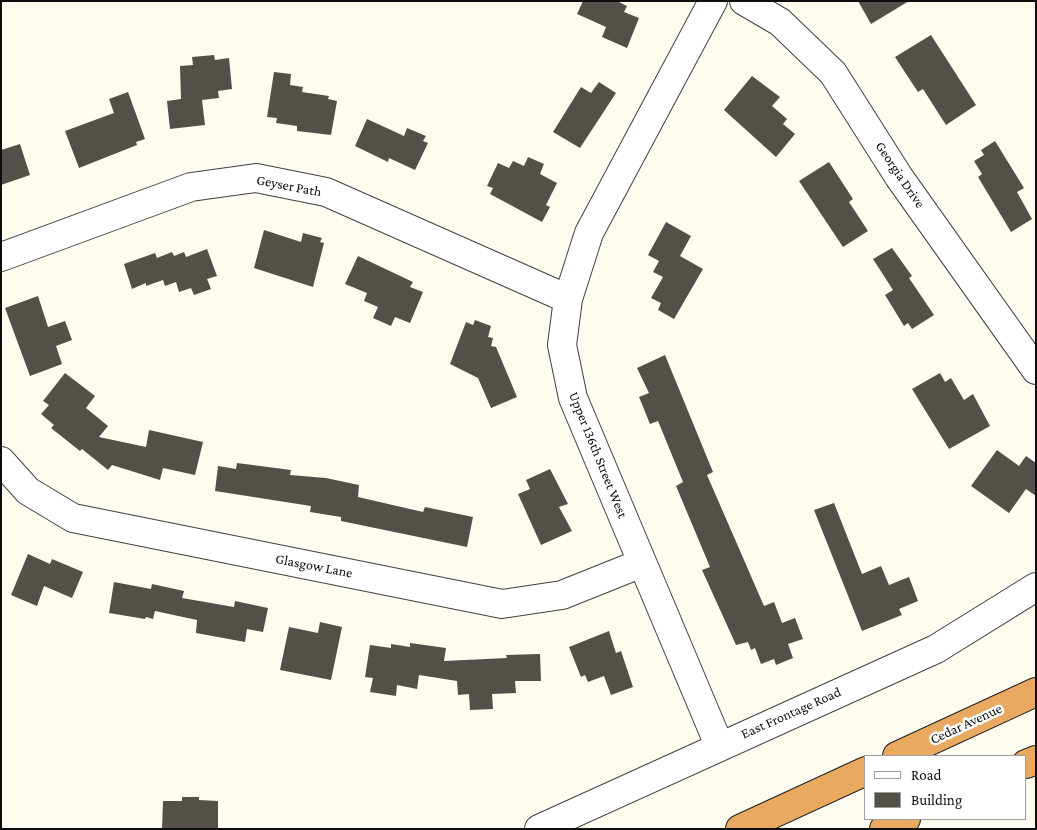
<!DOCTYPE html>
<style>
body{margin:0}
#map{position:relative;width:1037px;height:830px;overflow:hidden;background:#fefcef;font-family:"Crimson Pro",serif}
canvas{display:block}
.frame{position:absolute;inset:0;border:2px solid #0d0d0d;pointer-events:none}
.legend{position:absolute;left:864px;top:755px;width:162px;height:65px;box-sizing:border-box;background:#fff;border:1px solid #9e9e9e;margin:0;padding:6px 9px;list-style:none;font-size:15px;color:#0d0d0d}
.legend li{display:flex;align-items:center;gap:10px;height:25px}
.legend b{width:25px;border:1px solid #9e9e9e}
</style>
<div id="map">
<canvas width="1037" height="830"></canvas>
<div class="frame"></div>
<ul class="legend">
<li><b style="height:6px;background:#fff"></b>Road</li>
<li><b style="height:14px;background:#554f4a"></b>Building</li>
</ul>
</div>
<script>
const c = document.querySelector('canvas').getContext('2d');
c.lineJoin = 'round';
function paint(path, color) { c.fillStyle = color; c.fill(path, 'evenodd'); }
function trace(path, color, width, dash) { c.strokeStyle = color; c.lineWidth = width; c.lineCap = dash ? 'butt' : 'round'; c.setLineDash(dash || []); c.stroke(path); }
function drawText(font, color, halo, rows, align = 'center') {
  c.font = font + ' "Crimson Pro",serif'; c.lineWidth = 5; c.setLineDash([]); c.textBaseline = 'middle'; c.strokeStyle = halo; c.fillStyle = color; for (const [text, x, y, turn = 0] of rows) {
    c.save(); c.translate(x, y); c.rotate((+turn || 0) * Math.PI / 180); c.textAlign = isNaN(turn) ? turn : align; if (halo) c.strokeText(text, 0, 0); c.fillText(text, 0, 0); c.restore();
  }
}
paint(new Path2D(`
 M583 1H617L627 6 624 12 639 18 627 48 602 37 606 27 577 14Z
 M858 1H909L871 24Z
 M931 35 976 105 946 125 923 89 918 92 895 57Z
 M214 55 215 60 229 58 232 89 218 91 219 98 202 100 205 125 170 129 167 101 181 99 180 66 193 65 192 57Z
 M274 72 291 74 290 85 303 87 302 92 329 96 328 99 337 101 331 135 297 131V126L276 123 277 118 267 117Z
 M752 76 780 97 772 106 787 119 783 124 795 134 776 157 724 110Z
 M599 82 616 93 580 148 553 132 581 87 591 93Z
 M128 92 145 139 136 142 137 145 79 168 65 131 114 113 109 99Z
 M367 119 404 136 407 128 426 136 423 141 428 143 415 170 389 158 388 162 355 146Z
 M995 141 1024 188 1017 192 1032 219 1011 232 978 177 982 174 974 161 984 155 981 150Z
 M20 144 30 175 1 185V150Z
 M528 157 544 164 540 174 557 183 546 205 550 207 542 222 490 194 493 188 487 186 498 163 509 168 513 161 524 166Z
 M829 162 853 199 849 202 868 231 843 247 799 181Z
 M666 222 691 236 680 256 703 269 674 319 658 310 661 303 651 298 663 277 653 272 659 261 648 255Z
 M264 230 301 242 303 233 322 238 320 242 324 243 313 287 254 268Z
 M892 248 912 276 909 278 934 315 912 329 908 323 904 326 885 295 893 290 873 259Z
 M207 249 217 276 207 279 211 289 194 295 191 288 179 292 176 282 165 286 163 280 146 286V283L132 289 124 264 155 253 157 258 172 252 174 256 184 252 186 257Z
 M358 256 413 282 410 287 423 292 410 323 395 317 391 326 373 318 378 307 364 301 367 293 345 284Z
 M38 296 48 327 65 321 72 340 56 346 62 364 30 376 5 308Z
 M475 320 491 326 488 337 493 338 491 346 496 347 517 397 491 408 478 378 450 364 466 322 473 325Z
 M665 355 713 472 707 475 764 606 774 602 782 623 795 618 803 639 788 644 793 658 776 665 774 659 761 664 755 648 751 650 748 642 736 645 702 570 710 567 676 486 683 482 658 421 650 424 639 397 649 393 637 368Z
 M65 373 95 396 86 408 108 426 99 437 146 447 149 430 203 442 195 475 163 468 160 480 112 465 108 470 82 449 80 451 51 428 54 425 41 414 49 405 43 401Z
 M940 373 945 382 951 378 964 400 973 394 990 426 949 449 912 389Z
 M997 450 1019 466 1026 456 1036 463V496L1026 489 1009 513 971 486Z
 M237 463 291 470 290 475 326 478 359 485 358 497 423 512 425 507 473 517 467 547 341 521V517L310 512 311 506 215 491 218 466 236 469Z
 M550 469 568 504 559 507 572 531 541 545 518 494 530 489 526 480Z
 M834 503 862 574 881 566 889 585 909 577 918 601 899 609 902 615 862 631 814 510Z
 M28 554 50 564 52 559 83 572 72 598 44 586 37 606 11 595Z
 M114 582 151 589 152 584 184 591 182 598 234 607 235 601 268 608 263 632 247 629 245 642 196 633 197 620 155 611 153 619 146 617 145 619 109 613Z
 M320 622 342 627 331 680 280 670 289 627 318 633Z
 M609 631 616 653 621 651 633 687 611 695 604 676 588 682 585 675 581 677 569 647Z
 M410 643 446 648 444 661 507 658 506 655 540 654 541 681H515L516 693 492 694 493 709 470 710 469 694 458 695 457 681 419 675 417 689 397 685 396 696 370 692 373 678 365 677 370 645 391 648V644L410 647Z
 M182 797H199V800L218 801V829H162L163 801H182Z`), '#554f4a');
const minor = new Path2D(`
 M713 1 589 233 568 299 562 345 573 398 719 745
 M744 1 780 22 833 73 899 177 1036 370
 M1 257 191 187 256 178 326 192 568 299
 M1 461 28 491 73 518 502 604 562 595 642 563
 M539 829 936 649 1036 587`);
const highway = new Path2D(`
 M897 756 1036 692
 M1026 764 1036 760
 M740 829 866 771
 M884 829 906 819`);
trace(minor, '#404040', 30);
trace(highway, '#1e1e1e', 30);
trace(minor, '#fff', 28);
trace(highway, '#e9a961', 28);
drawText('14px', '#0d0d0d', '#fff', [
 ["Georgia Drive",900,175,56],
 ["Geyser Path",289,186,11],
 ["Upper 136th Street West",598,455,68],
 ["Glasgow Lane",314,566,11],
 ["East Frontage Road",791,713,-24],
 ["Cedar Avenue",966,724,-25]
]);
</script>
